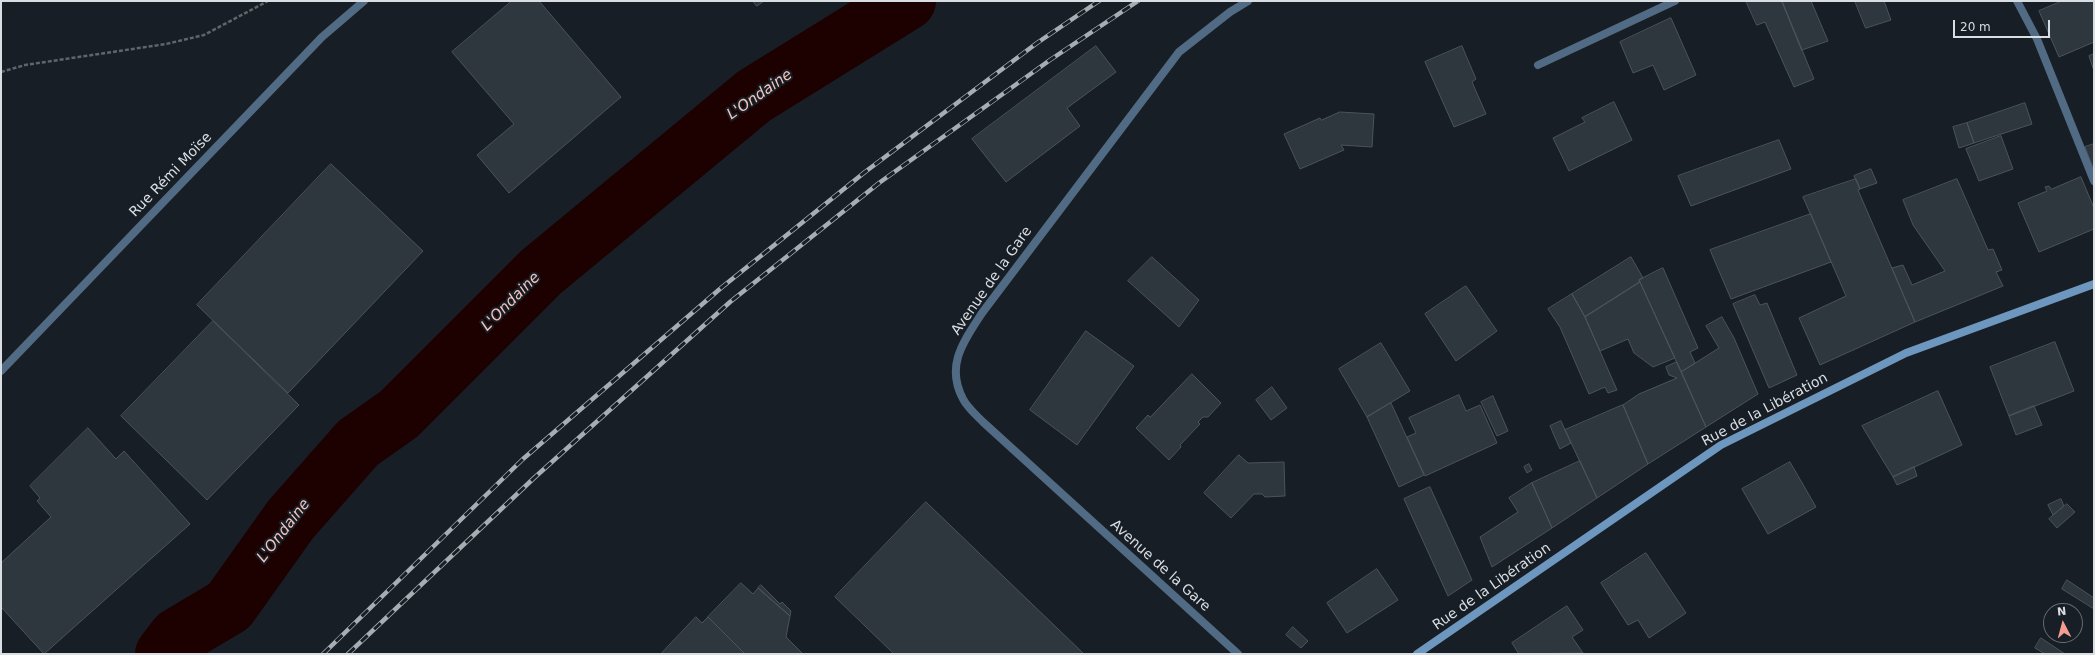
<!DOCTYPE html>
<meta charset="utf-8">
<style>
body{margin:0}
#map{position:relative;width:2095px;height:655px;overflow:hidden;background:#171e25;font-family:"DejaVu Sans",sans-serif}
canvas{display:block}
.frame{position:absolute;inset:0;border:2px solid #d9dee3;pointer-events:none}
.north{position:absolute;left:2043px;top:603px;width:40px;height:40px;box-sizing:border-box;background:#171e25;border:1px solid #656b71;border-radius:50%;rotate:354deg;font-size:11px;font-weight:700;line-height:16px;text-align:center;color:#d9dee3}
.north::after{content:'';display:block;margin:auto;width:14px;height:18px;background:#f59c92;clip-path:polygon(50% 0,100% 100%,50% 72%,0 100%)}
.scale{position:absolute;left:1953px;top:20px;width:97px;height:18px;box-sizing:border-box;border:2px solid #d9dee3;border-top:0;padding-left:5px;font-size:12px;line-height:14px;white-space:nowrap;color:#d9dee3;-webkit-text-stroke:3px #171e25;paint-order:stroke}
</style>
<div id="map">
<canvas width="2095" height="655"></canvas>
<div class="frame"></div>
<div class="north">N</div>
<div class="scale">20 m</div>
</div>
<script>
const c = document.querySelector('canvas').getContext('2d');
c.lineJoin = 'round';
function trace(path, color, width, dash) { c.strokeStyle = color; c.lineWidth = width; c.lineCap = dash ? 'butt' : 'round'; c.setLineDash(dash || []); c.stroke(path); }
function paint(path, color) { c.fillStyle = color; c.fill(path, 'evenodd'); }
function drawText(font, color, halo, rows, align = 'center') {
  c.font = font + ' "DejaVu Sans",sans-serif'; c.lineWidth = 4; c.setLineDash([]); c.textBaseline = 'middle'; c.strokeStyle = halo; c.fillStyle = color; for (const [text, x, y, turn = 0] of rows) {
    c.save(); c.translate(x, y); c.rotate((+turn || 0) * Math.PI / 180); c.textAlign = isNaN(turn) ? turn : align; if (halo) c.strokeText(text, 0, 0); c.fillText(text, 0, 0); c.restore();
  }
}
trace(new Path2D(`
 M164 654 177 637 229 606 291 519 358 443 399 414 541 272 754 96 907 1`), '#1d0000', 58);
const building = new Path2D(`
 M512 1H539L621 97 509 193 477 155 514 124 452 52Z
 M753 1H764L757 6Z
 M1746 1H1782L1814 79 1794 87 1765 22 1757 25Z
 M1782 1H1811L1828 41 1802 50Z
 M1855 1H1884L1891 20 1866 28Z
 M2062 1H2094V42L2059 57 2039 11Z
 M1671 18 1696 75 1664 90 1653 65 1633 73 1620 42Z
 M1096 46 1116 72 1067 108 1080 126 1006 182 972 139Z
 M1462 46 1476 79 1472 82 1486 114 1454 127 1425 62Z
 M2094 54V71L2089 56Z
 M1614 102 1632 140 1569 171 1553 138 1585 122 1582 118Z
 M2025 103 2032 124 1974 143 1967 123Z
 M1340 112 1374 114 1372 147 1341 145 1344 150 1300 169 1284 134 1320 118 1321 120Z
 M1967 123 1974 143 1959 148 1953 127Z
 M2001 136 2013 169 1979 181 1966 149Z
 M1779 140 1791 169 1691 206 1678 176Z
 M2094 144V170L2085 147Z
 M331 164 423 251 288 393 197 305Z
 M1871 169 1877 183 1860 189 1854 176Z
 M2081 177 2094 208V229L2039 252 2018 203 2047 191 2045 187 2049 186 2051 189Z
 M1856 179 1860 189 1858 190 1915 322 1820 365 1799 318 1846 296 1803 197Z
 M1957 179 1988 250 1993 249 2002 270 1996 272 2003 286 1915 322 1892 268 1903 265 1912 285 1945 271 1913 225 1903 200Z
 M1811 214 1831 262 1731 299 1710 250Z
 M1152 257 1199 300 1179 327 1128 281Z
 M1631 257 1643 278 1639 280 1640 282 1585 317 1572 294Z
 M1663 268 1698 348 1690 352 1695 363 1681 372 1639 280Z
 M1640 282 1675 358 1653 367 1634 353 1628 339 1600 351 1585 317Z
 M1466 286 1497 331 1456 361 1425 314Z
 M1572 294 1585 317 1617 390 1608 393 1605 387 1589 394 1560 327 1548 309Z
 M1755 295 1760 305 1767 303 1797 375 1769 388 1733 304Z
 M1722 317 1734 338 1758 394 1706 427 1681 372 1719 348 1706 326Z
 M213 321 299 405 207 500 121 416Z
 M1086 331 1134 366 1077 445 1030 410Z
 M2055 342 2074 391 2009 416 1990 367Z
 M1381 343 1410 391 1367 417 1339 369Z
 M1677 362 1706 427 1648 464 1623 405 1639 394 1677 378 1669 375 1666 367Z
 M1192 374 1221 403 1208 417H1203L1198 422 1200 424 1180 445 1181 447 1169 460 1136 428 1148 415 1150 417Z
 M1272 387 1287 408 1271 420 1256 400Z
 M1938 391 1962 445 1893 477 1862 426Z
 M1459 395 1466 411 1480 405 1497 443 1425 476 1407 437 1416 433 1409 418Z
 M1493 396 1508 431 1497 436 1481 402Z
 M1391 403 1424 475 1399 487 1367 417Z
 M1623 405 1648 464 1597 498 1565 430Z
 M2034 406 2042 425 2016 435 2009 416Z
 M1561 421 1571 443 1560 449 1550 426Z
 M88 428 116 459 124 451 190 524 44 654 1 607V563L51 517 37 501 40 498 30 486Z
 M1239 455 1248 463 1284 462 1285 496 1265 497 1262 494H1254L1231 518 1204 493Z
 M1580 461 1597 498 1552 528 1532 483Z
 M1790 462 1816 507 1768 534 1742 489Z
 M1529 464 1532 470 1527 473 1524 467Z
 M1914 467 1917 476 1897 485 1893 477Z
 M1532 483 1552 528 1492 567 1480 537 1518 512 1509 498Z
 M1430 487 1472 580 1448 596 1404 499Z
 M2061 499 2064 506 2053 515 2048 505Z
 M926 502 1084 654H894L835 597Z
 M2067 504 2075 512 2057 528 2049 519Z
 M1646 553 1686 613 1649 638 1638 620 1628 625 1601 583Z
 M1377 569 1398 600 1347 633 1327 603Z
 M2067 580 2094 598V609L2062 589Z
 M741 583 753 594 758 588 790 616 786 637 803 654H745L708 617Z
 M761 585 780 604 782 602 791 611 790 616 758 588Z
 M1567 606 1583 630 1572 637 1583 653 1519 654 1512 643Z
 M696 617 702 623 708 617 745 654H661Z
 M1293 627 1308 641 1301 648 1286 635Z
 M2041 638 2065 654H2045L2035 648Z`);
paint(building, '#2e363e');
trace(building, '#4b535b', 1);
trace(new Path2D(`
 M1 72 25 65 166 44 204 35 268 1`), '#5f656b', 2.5, [4, 2]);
trace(new Path2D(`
 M2017 1 2037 39 2094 181
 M1538 65 1675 1
 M1 371 322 37 364 1`), '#526b84', 8);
trace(new Path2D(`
 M1238 654 983 422C976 415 967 407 963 399 945 365 964 341 982 313L1179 52 1230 12 1248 1`), '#526b84', 8);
trace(new Path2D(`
 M1417 654 1721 445 1906 353 2094 284`), '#6e97c0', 8);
const rail = new Path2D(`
 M323 654 523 459 721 288 865 172 1037 43 1099 1
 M348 654 534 478 730 302 879 183 1050 60 1138 1`);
trace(rail, '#a7adb2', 4.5);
trace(rail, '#171e25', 3, [9]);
drawText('14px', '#d9dee3', '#171e25', [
 ["Rue Rémi Moïse",171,175,-46],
 ["Avenue de la Gare",992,281,-55],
 ["Rue de la Libération",1765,410,-28],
 ["Avenue de la Gare",1160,566,42],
 ["Rue de la Libération",1492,587,-35]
]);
drawText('italic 15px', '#f5c4be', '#171e25', [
 ["L'Ondaine",760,95,-35],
 ["L'Ondaine",511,302,-45],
 ["L'Ondaine",284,531,-52]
]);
</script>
